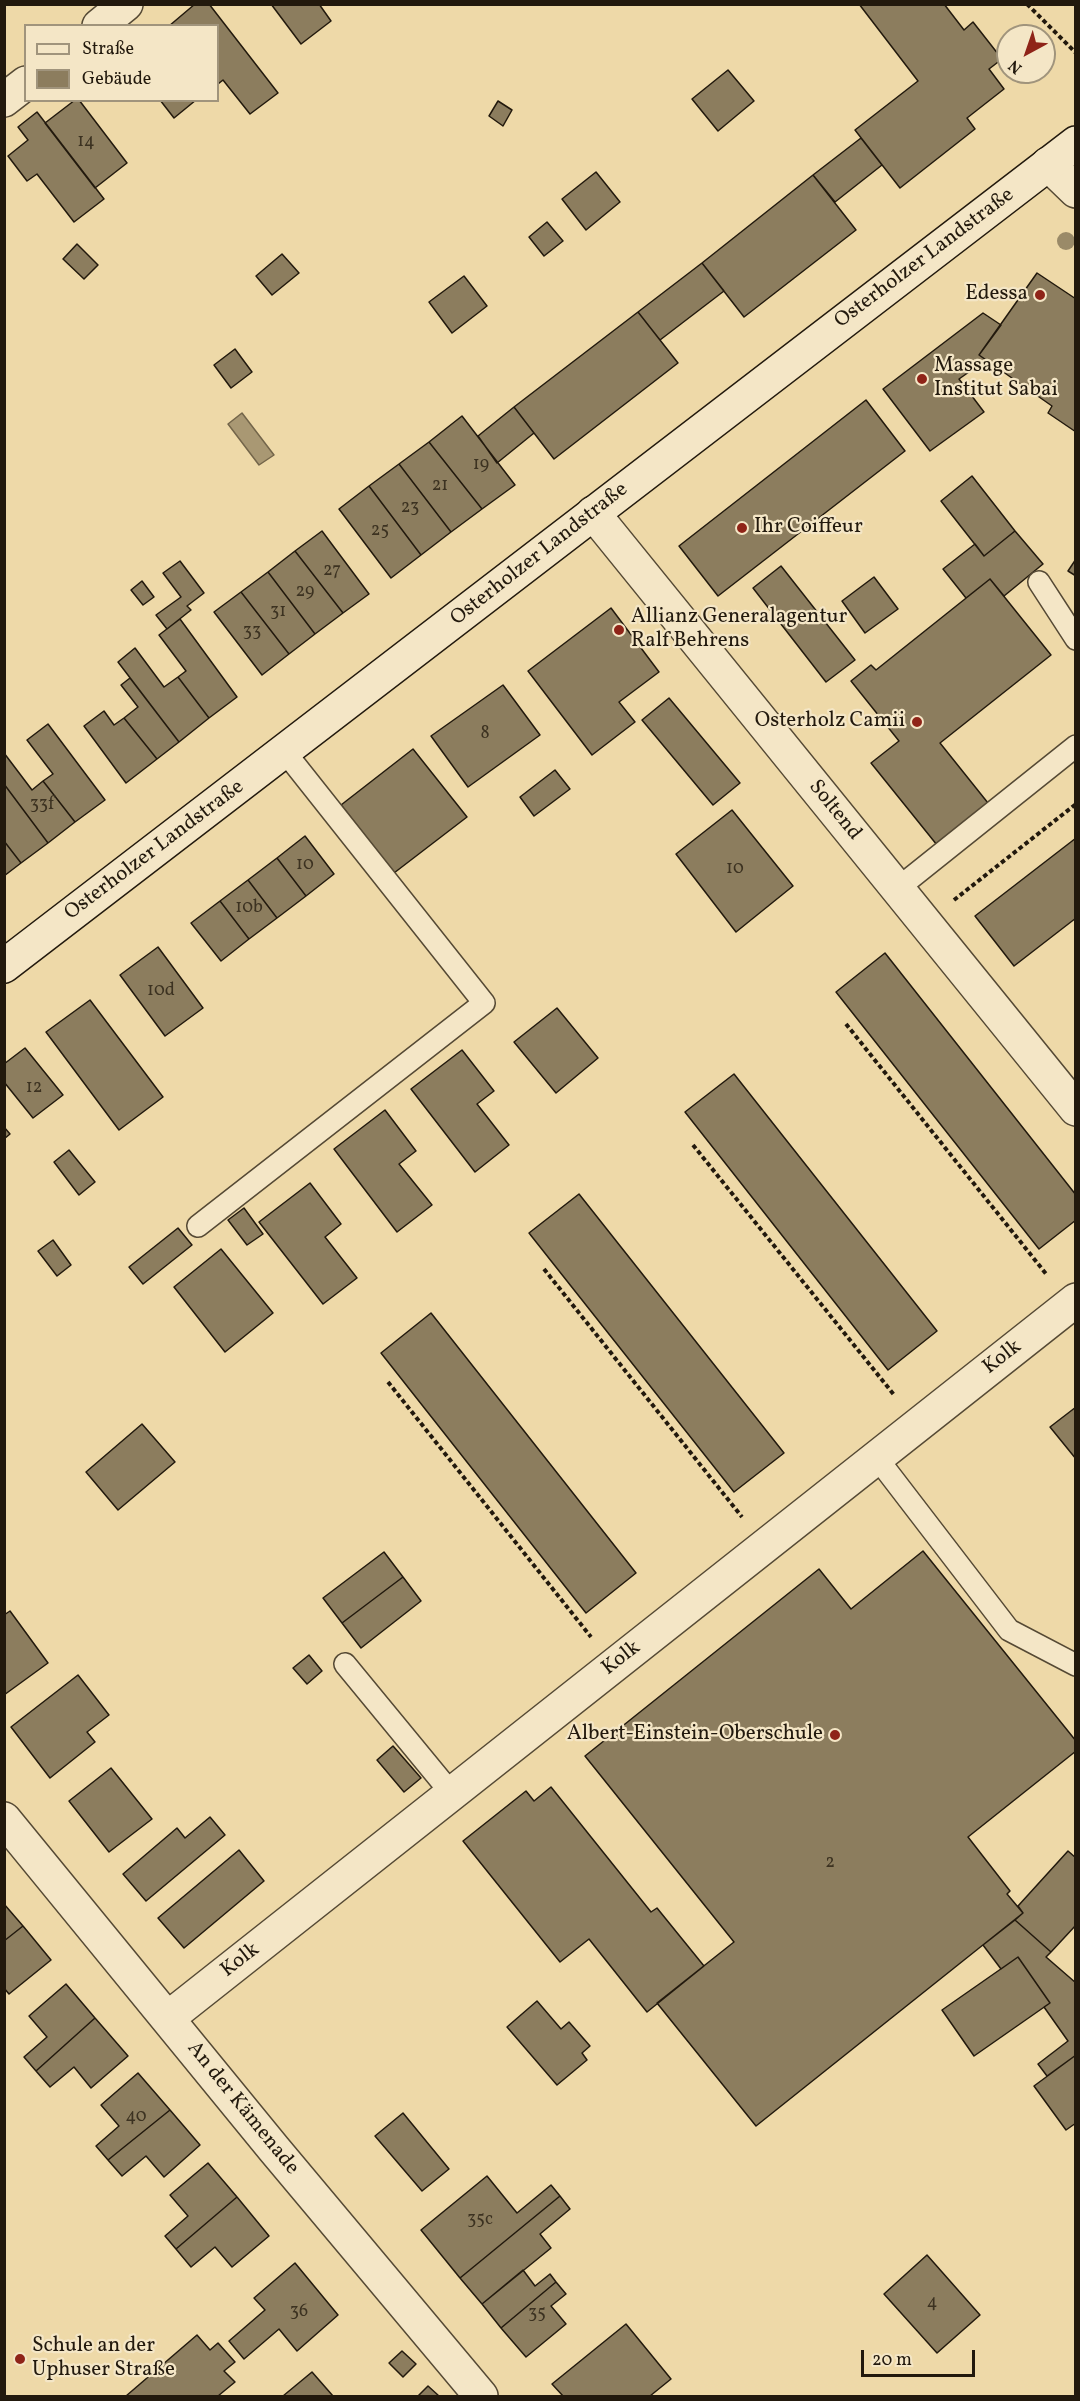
<!DOCTYPE html>
<meta charset="utf-8">
<style>
body{margin:0}
#map{position:relative;width:1080px;height:2401px;overflow:hidden;background:#eed9a8;font-family:Vollkorn,serif}
canvas{display:block}
.frame{position:absolute;inset:0;border:6px solid #22190d;pointer-events:none}
.legend{position:absolute;left:24px;top:24px;width:195px;height:78px;box-sizing:border-box;background:#f4e6c6;border:2px solid #a0947c;margin:0;padding:8px 10px;list-style:none;font-size:18px;color:#22190d}
.legend li{display:flex;align-items:center;gap:12px;height:30px}
.legend b{width:30px;border:2px solid #a0947c}
.north{position:absolute;left:996px;top:24px;width:60px;height:60px;box-sizing:border-box;background:#f4e6c6;border:2px solid #a0947c;border-radius:50%;rotate:220deg;font-size:16px;font-weight:700;line-height:24px;text-align:center;color:#22190d}
.north::after{content:'';display:block;margin:auto;width:21px;height:27px;background:#8f2418;clip-path:polygon(50% 0,100% 100%,50% 72%,0 100%)}
.scale{position:absolute;left:861px;top:2350px;width:114px;height:27px;box-sizing:border-box;border:3px solid #22190d;border-top:0;padding-left:8px;font-size:18px;line-height:21px;white-space:nowrap;color:#22190d;-webkit-text-stroke:4px #f4e6c6;paint-order:stroke}
</style>
<div id="map">
<canvas width="1080" height="2401"></canvas>
<div class="frame"></div>
<ul class="legend">
<li><b style="height:8px;background:#f4e6c6"></b>Straße</li>
<li><b style="height:16px;background:#8c7d5e"></b>Gebäude</li>
</ul>
<div class="north">N</div>
<div class="scale">20 m</div>
</div>
<script>
const c = document.querySelector('canvas').getContext('2d');
c.lineJoin = 'round';
function paint(path, color) { c.fillStyle = color; c.fill(path, 'evenodd'); }
function trace(path, color, width, dash) { c.strokeStyle = color; c.lineWidth = width; c.lineCap = dash ? 'butt' : 'round'; c.setLineDash(dash || []); c.stroke(path); }
function drawText(font, color, halo, rows, align = 'center') {
  c.font = font + ' Vollkorn,serif'; c.lineWidth = 4.5; c.setLineDash([]); c.textBaseline = 'middle'; c.strokeStyle = halo; c.fillStyle = color; for (const [text, x, y, turn = 0] of rows) {
    c.save(); c.translate(x, y); c.rotate((+turn || 0) * Math.PI / 180); c.textAlign = isNaN(turn) ? turn : align; if (halo) c.strokeText(text, 0, 0); c.fillText(text, 0, 0); c.restore();
  }
}
const water = new Path2D(`
 M242 413 274 455 259 465 228 424Z`);
paint(water, '#a99873');
trace(water, '#73654a', 1.5);
const building = new Path2D(`
 M195 4H209L278 93 250 114 223 80 218 84V26H169Z
 M271 4H319L331 21 301 44Z
 M859 4H944L964 30 973 22 1002 59 989 69 1004 89 967 118 975 129 900 188 855 130 918 81Z
 M728 70 754 101 718 131 692 99Z
 M75 100H79L127 163 95 188 45 123Z
 M160 100H196L174 118Z
 M498 101 512 110 503 126 489 116Z
 M37 112 104 199 74 222 37 174 27 181 8 156 28 140 18 127Z
 M861 138 882 165 835 202 813 175Z
 M596 172 620 202 586 230 562 199Z
 M813 175 856 230 744 317 702 263Z
 M547 222 563 241 544 256 529 237Z
 M77 244 98 265 84 279 63 259Z
 M282 254 299 273 272 295 256 276Z
 M702 263 724 291 660 340 638 312Z
 M1037 273 1076 299V432L1048 413 1052 406 979 355Z
 M464 276 487 306 452 333 429 302Z
 M638 312 678 363 554 459 514 407Z
 M983 313 1001 325 979 355 986 360 959 379 984 412 930 451 883 389Z
 M235 349 252 372 231 388 214 365Z
 M866 400 905 451 718 596 679 546Z
 M514 407 534 433 497 463 478 436Z
 M462 416 515 485 482 509 429 442Z
 M429 442 482 509 451 532 399 464Z
 M399 464 451 532 421 555 369 486Z
 M972 476 1015 531 984 556 941 501Z
 M369 486 421 555 391 578 339 509Z
 M322 531 369 594 343 613 295 551Z
 M1015 531 1043 564 1004 596 990 579 966 598 943 569 975 544 984 556Z
 M295 551 343 613 315 634 268 572Z
 M1076 559V576L1068 571Z
 M180 561 204 593 187 606 191 610 167 629 156 615 181 597 163 573Z
 M781 566 855 660 826 682 753 588Z
 M268 572 315 634 289 654 241 592Z
 M874 577 898 609 865 633 842 601Z
 M990 579 1051 655 940 743 988 803 937 845 871 763 899 741 851 681 871 665 876 670Z
 M142 581 154 597 143 605 131 590Z
 M241 592 289 654 262 675 214 612Z
 M611 608 659 672 619 702 635 722 592 755 528 671Z
 M180 619 237 697 209 718 178 677 186 671 159 635Z
 M135 648 164 687 178 677 209 718 179 742 118 662Z
 M130 678 179 742 157 759 124 718 138 707 121 685Z
 M503 685 540 735 468 787 431 736Z
 M669 698 740 783 713 805 642 720Z
 M104 711 114 725 124 718 157 759 126 783 84 726Z
 M48 724 105 800 75 822 43 781 53 774 27 740Z
 M413 749 467 817 394 873 341 805Z
 M4 753 32 790 43 781 75 822 48 843 4 784Z
 M555 770 570 789 534 816 520 797Z
 M4 784 48 843 21 863 4 841Z
 M732 810 793 886 736 932 676 854Z
 M305 836 334 874 306 896 277 858Z
 M1076 838V918L1014 966 975 916Z
 M4 841 21 863 4 876Z
 M277 858 306 896 277 918 248 880Z
 M248 880 277 918 249 939 220 901Z
 M220 901 249 939 221 961 191 923Z
 M158 947 203 1008 165 1036 120 975Z
 M885 953 1076 1195V1220L1039 1249 836 992Z
 M90 1000 163 1097 119 1130 46 1032Z
 M557 1008 598 1058 556 1093 514 1042Z
 M25 1048 63 1095 33 1118 4 1082V1064Z
 M462 1050 494 1091 477 1104 509 1145 475 1172 411 1089Z
 M734 1074 937 1331 888 1370 685 1112Z
 M385 1110 416 1151 399 1164 432 1205 397 1232 334 1149Z
 M4 1127 10 1134 4 1139Z
 M69 1150 95 1182 79 1195 54 1162Z
 M310 1183 341 1224 325 1237 357 1278 323 1304 259 1222Z
 M579 1194 784 1453 734 1492 529 1233Z
 M244 1208 263 1234 247 1245 228 1220Z
 M178 1228 192 1245 143 1284 129 1267Z
 M53 1240 71 1265 57 1276 38 1251Z
 M221 1249 273 1313 225 1352 174 1287Z
 M431 1313 636 1573 586 1613 381 1353Z
 M1076 1407V1459L1050 1427Z
 M142 1424 175 1462 118 1510 86 1472Z
 M923 1551 1076 1741V1751L968 1837 1010 1891 1007 1894 1023 1913 756 2126 657 2003 734 1942 585 1756 819 1569 851 1609Z
 M384 1552 403 1577 342 1623 323 1598Z
 M403 1577 421 1601 361 1648 342 1623Z
 M10 1611 48 1663 4 1695V1615Z
 M309 1655 322 1671 307 1684 293 1668Z
 M78 1675 109 1715 87 1732 95 1742 50 1778 11 1727Z
 M393 1746 421 1778 404 1792 377 1760Z
 M111 1768 152 1819 109 1852 69 1801Z
 M551 1787 651 1912 657 1908 704 1966 647 2012 589 1939 560 1962 463 1841 526 1791 534 1801Z
 M210 1817 225 1835 146 1901 123 1874 177 1828 185 1838Z
 M239 1850 264 1881 184 1948 158 1918Z
 M1068 1851 1076 1858V1925L1051 1952 1015 1920 1023 1913 1018 1906Z
 M4 1904 23 1926 4 1941Z
 M1015 1920 1051 1952 1046 1957 1076 1983V2055L1047 2076 1038 2064 1068 2041 1044 2007 1050 2003 1018 1957 1001 1969 983 1945Z
 M23 1926 51 1960 9 1994 4 1988V1941Z
 M1018 1957 1050 2003 974 2056 942 2010Z
 M66 1984 95 2018 36 2071 24 2057 47 2037 29 2016Z
 M537 2001 561 2029 569 2022 590 2046 582 2053 587 2060 557 2085 507 2027Z
 M95 2018 128 2056 91 2088 74 2067 50 2087 36 2071Z
 M1076 2055V2123L1066 2130 1034 2086Z
 M138 2073 170 2110 108 2160 96 2146 119 2126 101 2105Z
 M170 2110 200 2145 164 2177 146 2156 122 2176 108 2160Z
 M403 2113 449 2169 422 2191 375 2136Z
 M208 2163 237 2197 176 2249 165 2236 188 2216 170 2195Z
 M487 2176 517 2213 551 2185 560 2196 460 2278 421 2230Z
 M560 2196 570 2209 540 2234 551 2248 482 2304 460 2278Z
 M237 2197 269 2236 232 2267 215 2247 191 2267 176 2249Z
 M927 2255 980 2315 937 2353 884 2294Z
 M295 2263 338 2315 297 2351 279 2329 244 2359 229 2341 265 2310 254 2298Z
 M523 2270 535 2286 550 2274 556 2282 501 2328 482 2304Z
 M556 2282 566 2294 551 2306 566 2324 526 2357 501 2328Z
 M626 2324 671 2379 650 2396H563L552 2384Z
 M197 2335 210 2350 218 2343 235 2362 224 2371 235 2382 218 2396H126Z
 M402 2351 416 2364 403 2377 389 2363Z
 M312 2372 333 2396H283Z
 M428 2386 439 2396H418Z`);
paint(building, '#8c7d5e');
trace(building, '#22190d', 1.5);
const lane = new Path2D(`
 M1039 582 1076 639
 M897 889 1076 746
 M198 1226 484 1003 285 752
 M877 1458 1009 1630 1076 1665
 M345 1664 452 1794`);
const street = new Path2D(`
 M99 26 126 4
 M4 100 26 83
 M1048 164 1076 191
 M593 513 1076 1109
 M4 1819 274 2149 481 2396
 M168 2018 1076 1300`);
const secondary = new Path2D(`
 M4 966 1076 143`);
trace(lane, '#554934', 24);
trace(street, '#554934', 36);
trace(secondary, '#22190d', 36);
trace(new Path2D(`
 M1027 4 1076 53
 M954 900 1076 804
 M846 1024 1047 1275
 M693 1145 895 1396
 M544 1269 742 1517
 M388 1382 591 1637`), '#22190d', 4, [4.5, 3]);
trace(lane, '#f4e6c6', 21);
trace(street, '#f4e6c6', 33);
trace(secondary, '#f4e6c6', 33);
c.fillStyle = '#9a8a68';
for (const [x, y] of [
 [1066,241]
]) { c.beginPath(); c.arc(x, y, 9, 0, 2 * Math.PI); c.fill(); }
for (const [x, y, r, color] of [
 [1040,295,6,"#8f2418"],
 [922,379,6,"#8f2418"],
 [742,528,6,"#8f2418"],
 [619,630,6,"#8f2418"],
 [917,722,6,"#8f2418"],
 [835,1735,6,"#8f2418"],
 [20,2359,6,"#8f2418"]
]) { const dot = new Path2D(); dot.arc(x, y, r, 0, 2 * Math.PI); c.fillStyle = color; c.fill(dot); trace(dot, '#f4e6c6', 2); }
drawText('18px', '#3c3221', null, [
 ["14",86,143],
 ["19",481,466],
 ["21",440,487],
 ["23",410,509],
 ["25",380,532],
 ["27",332,572],
 ["29",305,593],
 ["31",278,613],
 ["33",252,633],
 ["8",485,735],
 ["33f",42,806],
 ["10",305,866],
 ["10",735,870],
 ["10b",249,909],
 ["10d",161,992],
 ["12",34,1089],
 ["2",830,1864],
 ["40",136,2118],
 ["35c",480,2221],
 ["4",932,2304],
 ["36",299,2313],
 ["35",537,2315]
]);
drawText('21px', '#22190d', '#f4e6c6', [
 ["Osterholzer Landstraße",925,259,-37],
 ["Osterholzer Landstraße",540,555,-38],
 ["Soltend",834,811,51],
 ["Osterholzer Landstraße",155,851,-37],
 ["Kolk",1003,1358,-38],
 ["Kolk",622,1659,-38],
 ["Kolk",241,1961,-38],
 ["An der Kämenade",242,2109,51]
]);
drawText('21px', '#22190d', '#f4e6c6', [
 ["Edessa",1028,295,"right"],
 ["Massage",934,367],
 ["Institut Sabai",934,391],
 ["Ihr Coiffeur",754,528],
 ["Allianz Generalagentur",631,618],
 ["Ralf Behrens",631,642],
 ["Osterholz Camii",905,722,"right"],
 ["Albert-Einstein-Oberschule",823,1735,"right"],
 ["Schule an der",32,2347],
 ["Uphuser Straße",32,2371]
], 'left');
</script>
